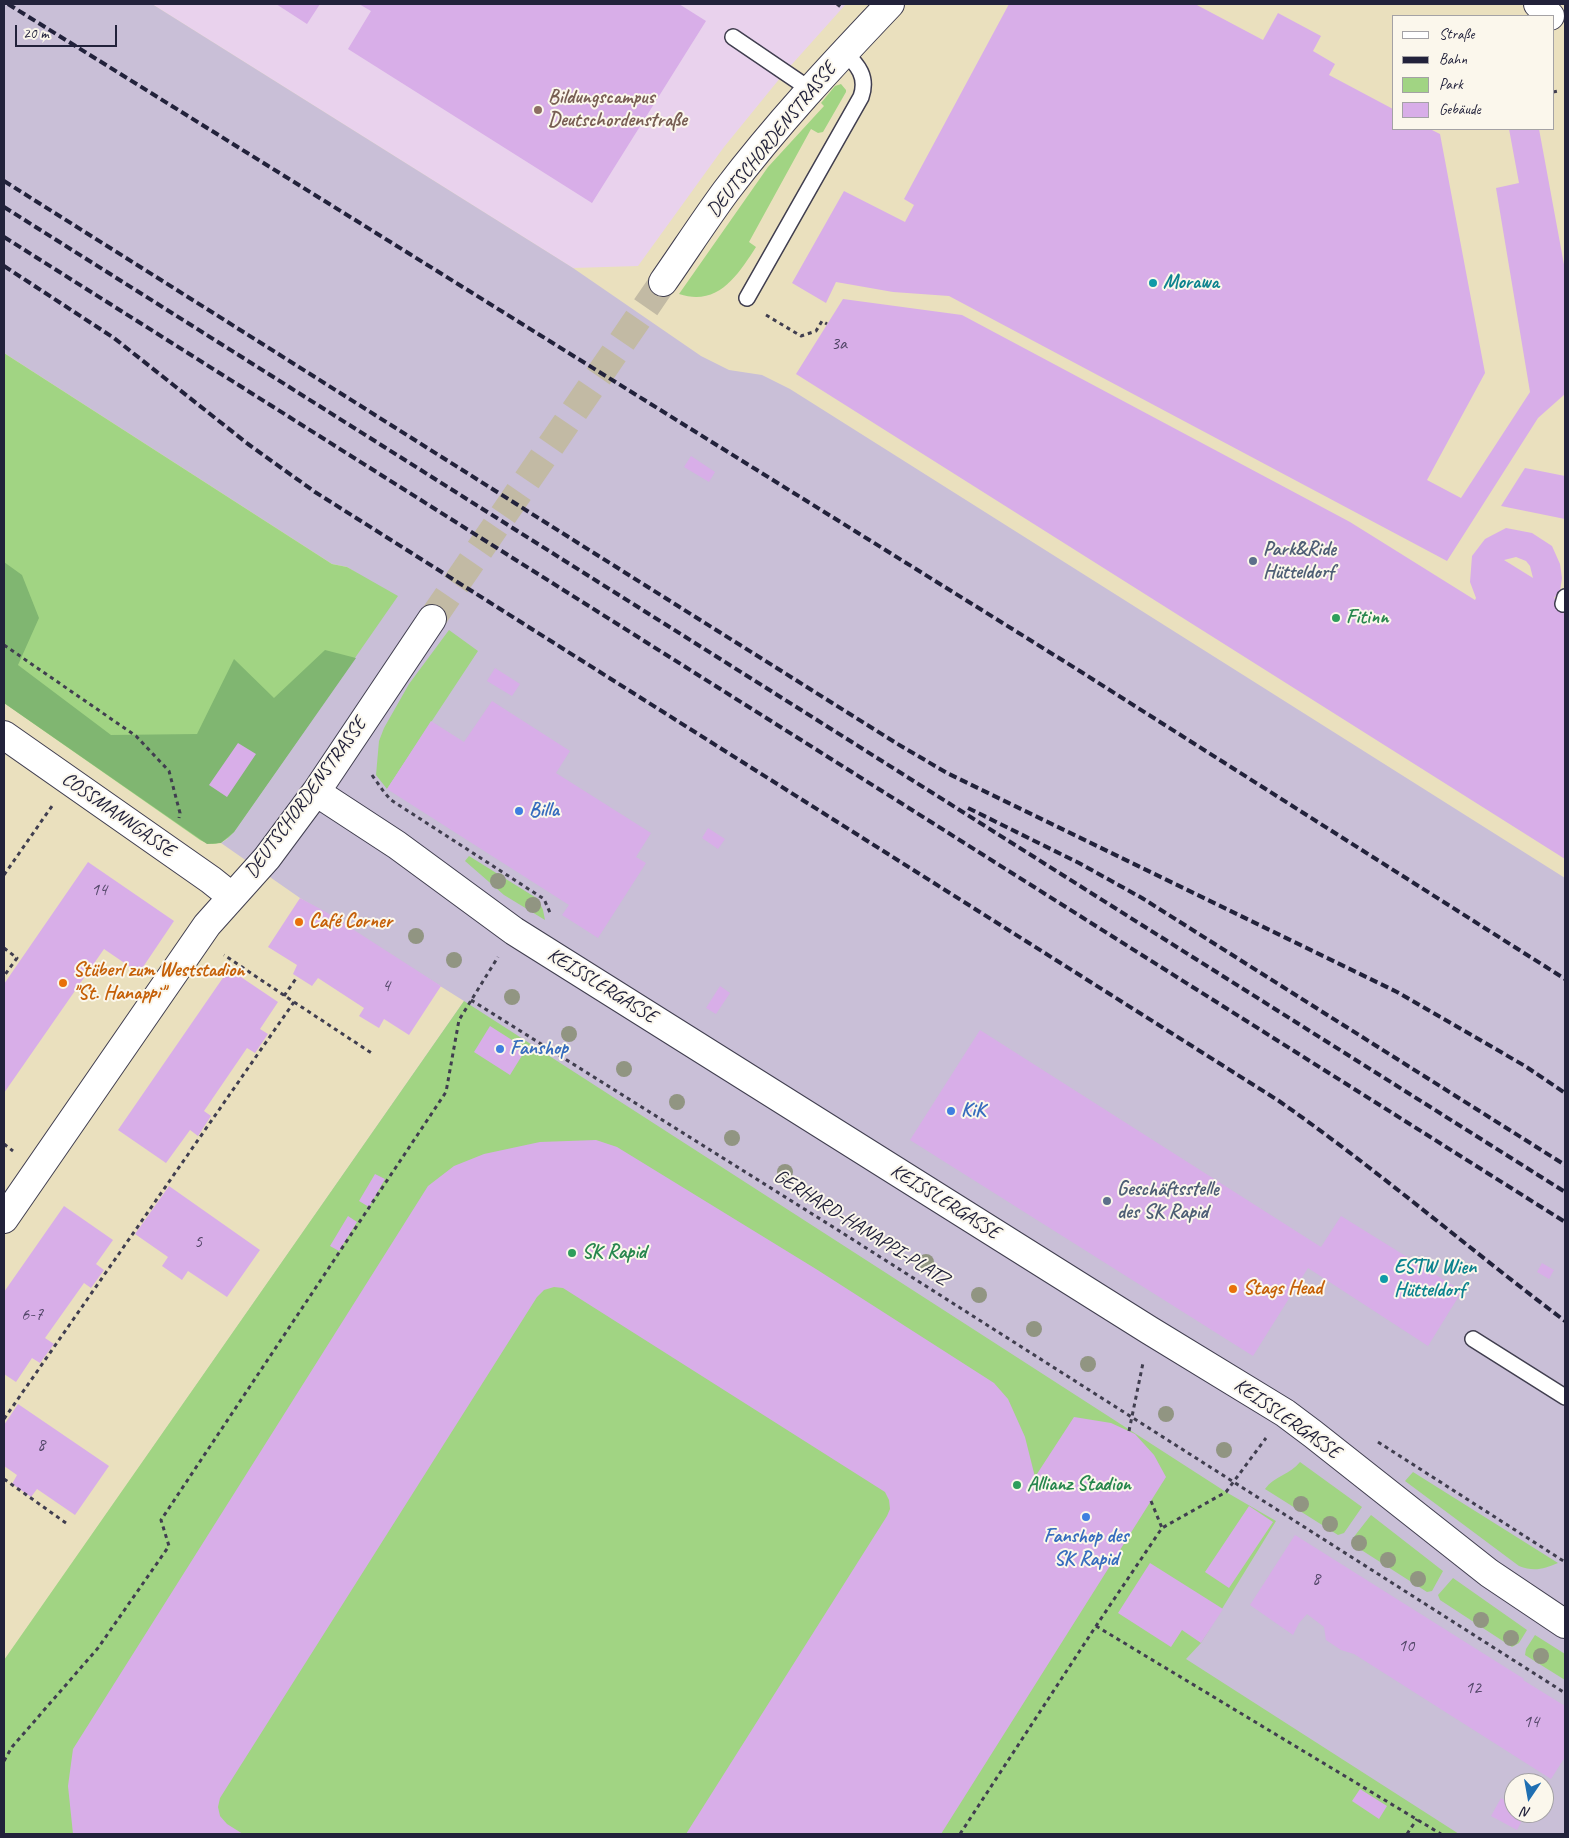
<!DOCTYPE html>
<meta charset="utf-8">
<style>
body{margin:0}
#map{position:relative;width:1569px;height:1838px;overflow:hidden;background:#eae0be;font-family:Caveat,sans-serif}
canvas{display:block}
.frame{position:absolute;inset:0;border:5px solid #22223b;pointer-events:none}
.legend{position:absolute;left:1392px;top:15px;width:162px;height:115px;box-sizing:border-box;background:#fbf7ec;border:1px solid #a4a2a5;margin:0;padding:6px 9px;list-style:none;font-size:15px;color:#22223b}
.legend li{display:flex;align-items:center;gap:10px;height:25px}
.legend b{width:25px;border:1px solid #a4a2a5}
.north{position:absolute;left:1504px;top:1773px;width:50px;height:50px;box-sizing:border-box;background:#fbf7ec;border:1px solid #a4a2a5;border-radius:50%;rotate:192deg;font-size:14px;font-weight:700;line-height:20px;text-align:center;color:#22223b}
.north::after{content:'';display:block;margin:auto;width:18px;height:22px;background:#1f6fb2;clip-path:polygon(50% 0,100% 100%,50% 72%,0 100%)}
.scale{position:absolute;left:15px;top:25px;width:102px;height:22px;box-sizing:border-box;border:2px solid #22223b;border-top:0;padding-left:6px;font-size:15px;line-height:18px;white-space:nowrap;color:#22223b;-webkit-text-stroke:4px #fbf7ec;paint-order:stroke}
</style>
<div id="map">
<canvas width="1569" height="1838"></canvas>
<div class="frame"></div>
<ul class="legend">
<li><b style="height:6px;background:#fff"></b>Straße</li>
<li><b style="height:6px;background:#22223b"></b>Bahn</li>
<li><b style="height:14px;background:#a1d483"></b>Park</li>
<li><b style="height:14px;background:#d8aee8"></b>Gebäude</li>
</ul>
<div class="north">N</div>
<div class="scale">20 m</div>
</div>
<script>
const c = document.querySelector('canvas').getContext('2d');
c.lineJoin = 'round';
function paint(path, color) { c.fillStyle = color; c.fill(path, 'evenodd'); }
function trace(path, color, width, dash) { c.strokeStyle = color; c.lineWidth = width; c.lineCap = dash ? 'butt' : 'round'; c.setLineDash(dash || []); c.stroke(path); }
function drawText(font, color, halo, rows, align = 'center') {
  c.font = font + ' Caveat,sans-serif'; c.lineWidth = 4; c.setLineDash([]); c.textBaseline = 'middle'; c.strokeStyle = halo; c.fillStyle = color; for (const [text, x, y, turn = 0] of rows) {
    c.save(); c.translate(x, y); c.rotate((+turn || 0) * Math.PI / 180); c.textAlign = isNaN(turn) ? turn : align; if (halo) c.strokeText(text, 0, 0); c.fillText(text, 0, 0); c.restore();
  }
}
paint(new Path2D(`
 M152 4H846L785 72 724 147 638 266 573 268Z`), '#e9d2ed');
paint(new Path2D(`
 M4 4H152L573 268 701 356 729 370 762 375 790 389 1565 878V1834H4V1661L464 1001 300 898 221 843 227 839 369 581 347 567 332 564 4 353ZM1514 1783H1544V1813H1514Z`), '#c9bfd7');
paint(new Path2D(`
 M841 84 846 90V92L823 132 818 133 811 129 749 242 756 247C738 275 718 307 679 294L768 167 824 106 821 103 835 86Z
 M4 353 332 564 347 567 398 596 234 832C224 843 214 848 200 840L4 703Z
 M449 630 478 651 387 789 376 775 379 741 384 728 409 684Z
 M469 856 538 899 543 910 545 920 504 895 465 861Z
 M464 1001 1226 1492 1276 1521 1201 1643 1186 1659 1459 1834H4V1660Z
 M1300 1462 1362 1507 1344 1533 1338 1535 1265 1489C1274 1476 1291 1474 1300 1462Z
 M1413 1472 1558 1563C1544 1569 1534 1572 1519 1566L1405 1481Z
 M1371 1515 1443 1571 1432 1591 1427 1592 1352 1544 1353 1538Z
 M1453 1578 1527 1630 1519 1643 1512 1647 1440 1600 1438 1595Z
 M1535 1635 1565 1654V1680L1525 1655 1526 1649Z`), '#a1d483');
paint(new Path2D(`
 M4 562 22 575 39 618 18 665 111 735 197 734 234 659 274 698 325 650 356 658 234 832 221 843 207 844 4 703Z`), '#80b671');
paint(new Path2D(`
 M276 4H320L307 24Z
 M359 4H679L706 21 592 203 348 49 371 11Z
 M1009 4H1195L1263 40 1278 13 1321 36 1313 51 1335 64 1329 75 1393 109V129H1430L1440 134 1485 373 1427 480 1461 498 1530 392 1496 188 1519 183 1509 129H1539L1565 270V394L1538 418 1447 561 949 296 893 292 836 282 826 303 792 283 844 191 905 222 914 205 904 199Z
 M843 299 962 315 1350 522 1475 600 1476 598 1470 582 1472 556 1485 539 1506 528 1532 533 1552 546 1560 564 1562 578 1560 591 1554 598 1565 606V859L796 374ZM1516 557 1526 561 1530 566 1533 578 1504 560Z
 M691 456 715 472 709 482 684 467Z
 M1525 468 1565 476V519L1501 506Z
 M495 668 520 684 512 696 487 681Z
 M492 701 570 751 556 773 651 833 636 857 646 863 598 938 562 915 569 905 387 789 431 721 464 742Z
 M238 743 256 754 227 797 209 785Z
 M708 828 725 839 718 849 702 838Z
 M88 862 174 921 139 973 104 949 4 1093V984Z
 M300 898 326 912 441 986 409 1035 384 1019 379 1028 359 1016 364 1008 318 978 312 986 293 974 297 965 268 947Z
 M229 969 278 1002 260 1029 268 1034 255 1053 247 1048 204 1111 211 1116 198 1136 190 1130 166 1163 118 1130Z
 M720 986 730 993 716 1014 706 1008Z
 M490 1026 526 1049 510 1075 474 1052Z
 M980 1030 1321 1247 1341 1216 1462 1291 1428 1346 1308 1268 1253 1356 910 1140Z
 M596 1140 617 1147 816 1269 994 1383 1008 1399 1025 1437 1035 1477 1074 1417 1111 1423 1135 1434 1154 1455 1166 1477 941 1834H686L887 1516 890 1509 889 1500 885 1492 563 1288 554 1287 544 1290 537 1297 220 1798 218 1807 220 1816 227 1824 243 1834H73L68 1786 73 1749 428 1186 454 1166 484 1154 540 1142Z
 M375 1174 385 1179 369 1207 359 1201Z
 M169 1186 260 1250 227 1297 188 1271 182 1280 162 1266 168 1257 135 1234Z
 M64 1206 113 1240 96 1264 104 1270 91 1288 84 1283 45 1338 54 1344 40 1363 32 1358 16 1382 4 1374V1292Z
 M348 1216 357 1222 339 1251 330 1246Z
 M1542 1263 1554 1270 1549 1279 1537 1272Z
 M18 1404 109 1466 75 1515 37 1489 31 1497 12 1484 17 1475 4 1466V1425Z
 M1249 1506 1273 1522 1229 1588 1205 1572Z
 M1295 1535 1524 1679 1523 1680 1565 1706V1757L1551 1779 1354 1654 1341 1650 1326 1640 1324 1627 1307 1614 1299 1623 1293 1635 1250 1605Z
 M1150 1563 1223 1609 1201 1643 1182 1630 1171 1647 1118 1613Z
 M1360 1789 1387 1806 1379 1819 1352 1801Z
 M1501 1798 1514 1806V1813H1526L1517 1830 1491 1816Z`), '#d8aee8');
trace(new Path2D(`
 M432 619 663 282`), '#c2baa4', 28, [28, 14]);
const service = new Path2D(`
 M733 37 811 90
 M747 298 861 97C868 77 858 65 844 52
 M1563 604 1565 597
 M1473 1339 1565 1397`);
const minor = new Path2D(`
 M4 735 211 880 231 896`);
const tertiary = new Path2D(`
 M663 282C684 252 704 221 726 191 776 125 833 64 890 4
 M316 792 397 845 514 931 1149 1330 1285 1413 1313 1434 1489 1573 1565 1624
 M4 1219 207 925 267 858 316 792 432 619`);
const primary = new Path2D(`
 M1538 4 1550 16`);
trace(service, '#403e4f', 18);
trace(minor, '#403e4f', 30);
trace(tertiary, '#403e4f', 30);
trace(primary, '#403e4f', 30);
trace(new Path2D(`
 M837 4 842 8
 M1553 92 1558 91
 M766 315 801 336 816 331 822 321 827 324
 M4 645 136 736 169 771 180 813 179 818
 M372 775 384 792 391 800 544 899 551 915
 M4 875 52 806
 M4 948 17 958 4 976
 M284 996 297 977
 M471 1000 841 1232 1565 1693
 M294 1002 373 1054
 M4 1144 13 1151
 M4 1419 294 1002 224 955
 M1129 1431 1143 1363
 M1378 1442 1565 1562
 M4 1479 66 1523
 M1151 1501 1162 1528
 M1096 1626 1441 1834
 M4 1761 12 1747 98 1648 169 1546 161 1520 446 1092 459 1020 498 957
 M960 1834 1096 1626 1162 1528 1226 1492 1266 1438
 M1407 1834 1417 1819`), '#403e4f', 3, [4, 4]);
trace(service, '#fff', 15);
trace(minor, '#fff', 28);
trace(tertiary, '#fff', 28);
trace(primary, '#fff', 28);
trace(new Path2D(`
 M8 4 1075 668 1565 979
 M4 181 678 606 896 743 947 773 1397 992 1525 1066 1565 1093
 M4 207 1565 1192
 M4 237 1565 1222
 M4 266 114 338 248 444 315 492 1279 1101C1378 1170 1469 1249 1565 1321
 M968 808 1079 863 1142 898 1565 1165`), '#22223b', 4, [8, 4]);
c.fillStyle = '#919582';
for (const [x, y] of [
 [498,881],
 [533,905],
 [416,936],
 [454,960],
 [512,997],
 [569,1034],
 [624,1069],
 [677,1102],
 [732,1138],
 [785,1172],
 [926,1262],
 [979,1295],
 [1034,1329],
 [1088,1364],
 [1166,1414],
 [1224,1450],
 [1301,1504],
 [1330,1524],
 [1359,1543],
 [1388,1560],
 [1418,1579],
 [1481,1620],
 [1511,1638],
 [1541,1656]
]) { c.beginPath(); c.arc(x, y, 8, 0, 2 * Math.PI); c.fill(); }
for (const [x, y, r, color] of [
 [538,110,5,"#8d6e63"],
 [1153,283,5,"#0f9aa8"],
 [1253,561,5,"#5c6f8a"],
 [1336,618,5,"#2e9e5b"],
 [519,811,5,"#3f7fe0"],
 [299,922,5,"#e8710a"],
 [63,983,5,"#e8710a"],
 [500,1049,5,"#3f7fe0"],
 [951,1111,5,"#3f7fe0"],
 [1107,1201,5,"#5c6f8a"],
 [572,1253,5,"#2e9e5b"],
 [1384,1279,5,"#0f9aa8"],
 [1233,1289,5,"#e8710a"],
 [1017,1485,5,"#2e9e5b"],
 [1086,1517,5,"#3f7fe0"]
]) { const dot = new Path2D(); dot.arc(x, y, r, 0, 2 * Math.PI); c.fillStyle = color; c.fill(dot); trace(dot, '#fbf7ec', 2); }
drawText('18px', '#504566', null, [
 ["3a",839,344],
 ["14",99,890],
 ["4",386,986],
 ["5",198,1242],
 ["6-7",32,1315],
 ["8",41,1445],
 ["8",1316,1579],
 ["10",1406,1646],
 ["12",1473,1688],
 ["14",1531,1722]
]);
drawText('bold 20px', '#785e54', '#fbf7ec', [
 ["Bildungscampus",548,98],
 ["Deutschordenstraße",548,121]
], 'left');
drawText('20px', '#22223b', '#fbf7ec', [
 ["DEUTSCHORDENSTRASSE",772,140,-51],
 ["DEUTSCHORDENSTRASSE",306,798,-54],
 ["COSSMANNGASSE",118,815,35],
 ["KEISSLERGASSE",602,986,32],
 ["KEISSLERGASSE",945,1202,32],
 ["GERHARD-HANAPPI-PLATZ",861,1228,32],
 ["KEISSLERGASSE",1287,1419,35]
]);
drawText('bold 20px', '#0d838f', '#fbf7ec', [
 ["Morawa",1163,283],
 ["ESTW Wien",1394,1268],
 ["Hütteldorf",1394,1291]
], 'left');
drawText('bold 20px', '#4e5e75', '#fbf7ec', [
 ["Park&Ride",1263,550],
 ["Hütteldorf",1263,573],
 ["Geschäftsstelle",1117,1190],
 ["des SK Rapid",1117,1213]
], 'left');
drawText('bold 20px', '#27864d', '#fbf7ec', [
 ["Fitinn",1346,618],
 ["SK Rapid",582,1253],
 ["Allianz Stadion",1027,1485]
], 'left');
drawText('bold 20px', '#366cbe', '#fbf7ec', [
 ["Billa",529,811],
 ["Fanshop",510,1049],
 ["KiK",961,1111],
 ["Fanshop des",1086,1537,"center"],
 ["SK Rapid",1086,1560,"center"]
], 'left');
drawText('bold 20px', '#c56008', '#fbf7ec', [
 ["Café Corner",309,922],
 ["Stüberl zum Weststadion",73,971],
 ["\"St. Hanappi\"",73,994],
 ["Stags Head",1243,1289]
], 'left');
</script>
